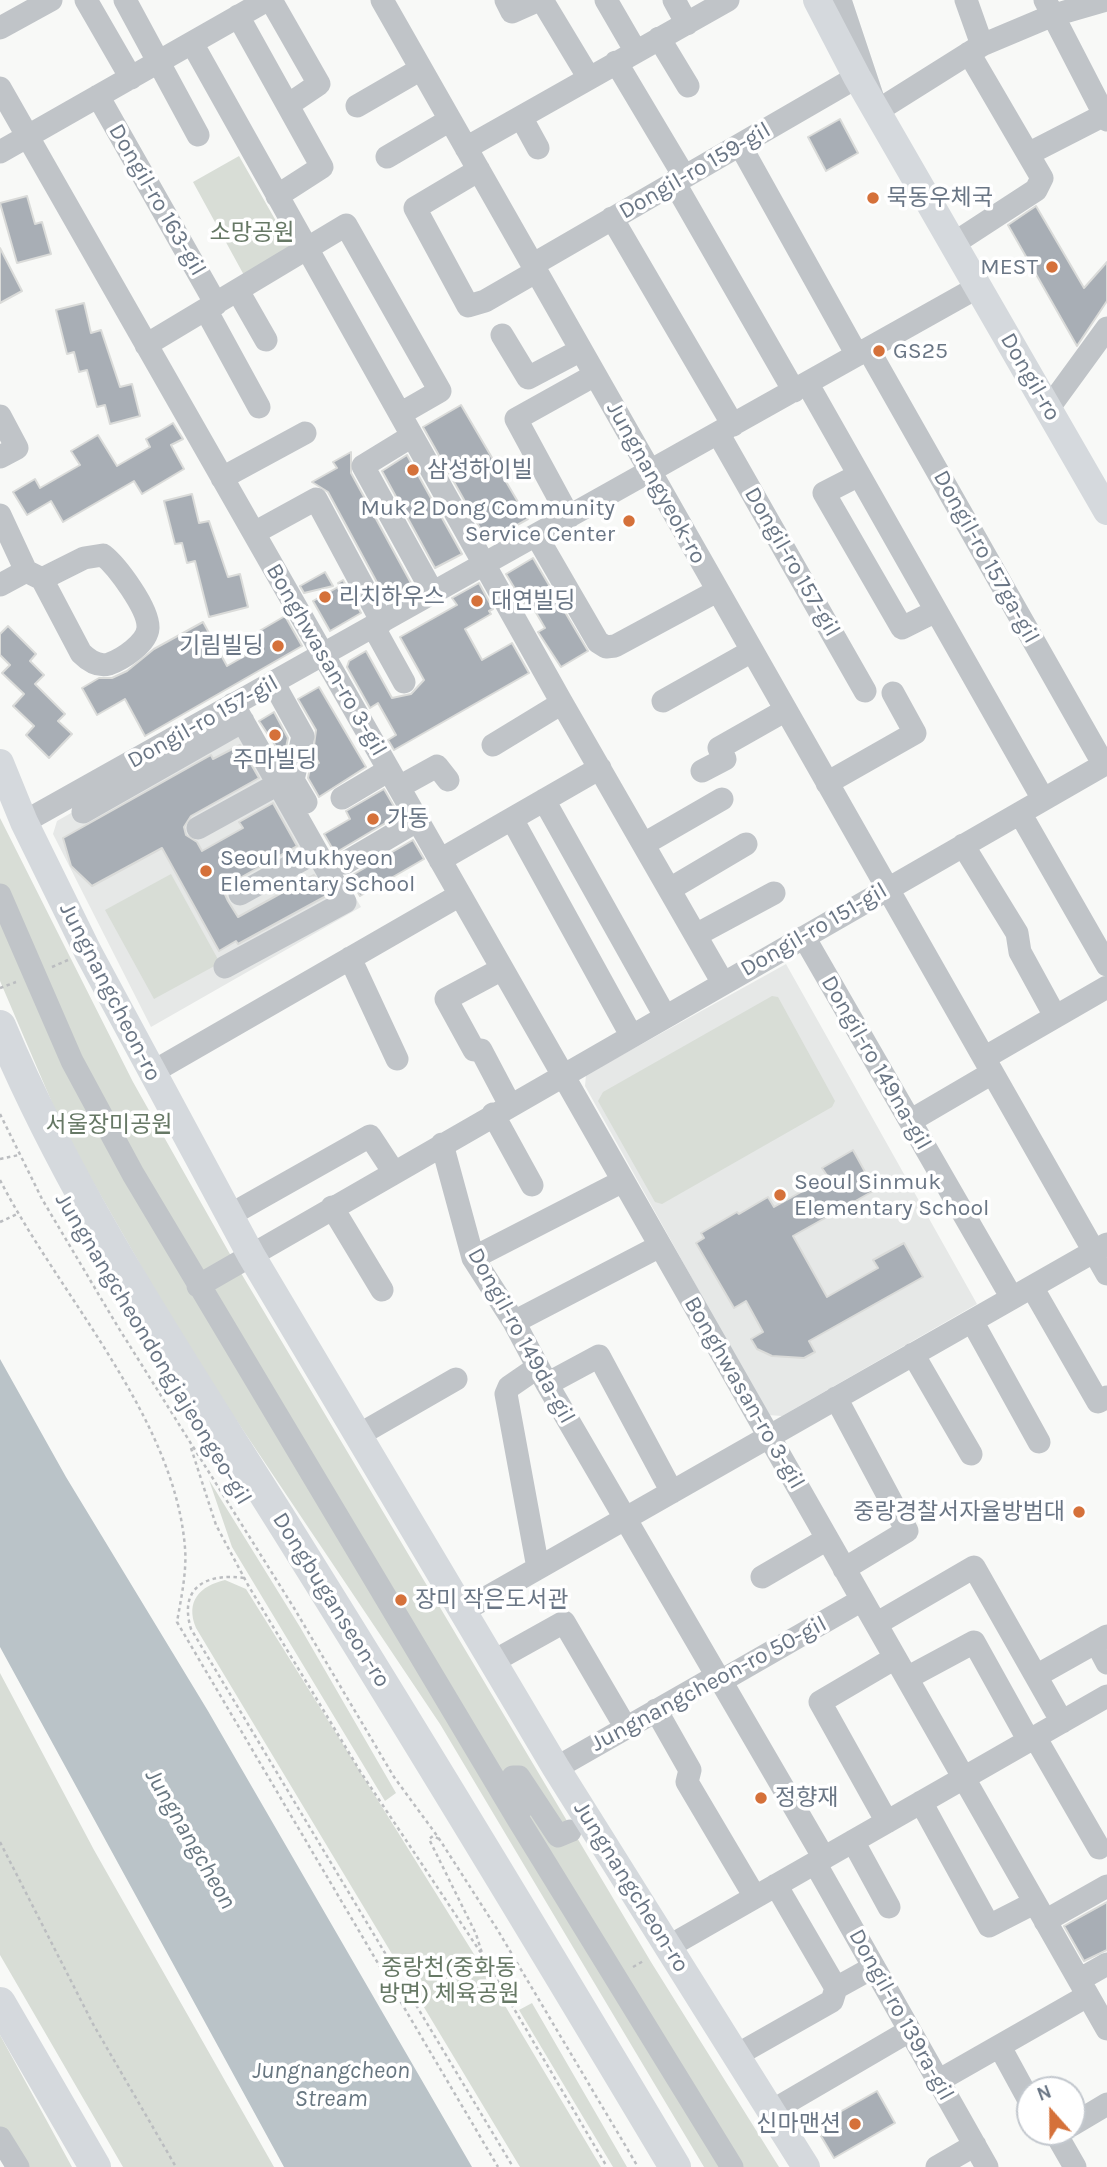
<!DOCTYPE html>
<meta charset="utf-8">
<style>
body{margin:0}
#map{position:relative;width:1107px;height:2167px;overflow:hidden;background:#f8f9f7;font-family:Karla,sans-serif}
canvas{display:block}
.north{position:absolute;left:1016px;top:2076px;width:70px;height:70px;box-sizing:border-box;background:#fff;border:2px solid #c3c8ce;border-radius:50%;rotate:339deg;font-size:19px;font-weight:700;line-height:28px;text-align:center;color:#6a7685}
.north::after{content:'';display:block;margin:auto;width:24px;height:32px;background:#d5713a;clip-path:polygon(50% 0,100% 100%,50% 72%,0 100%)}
</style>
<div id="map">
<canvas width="1107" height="2167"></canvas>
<div class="north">N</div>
</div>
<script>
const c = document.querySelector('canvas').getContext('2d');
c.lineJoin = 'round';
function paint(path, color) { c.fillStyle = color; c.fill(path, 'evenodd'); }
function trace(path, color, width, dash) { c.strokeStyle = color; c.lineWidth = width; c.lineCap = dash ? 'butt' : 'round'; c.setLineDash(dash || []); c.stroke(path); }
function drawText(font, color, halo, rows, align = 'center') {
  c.font = font + ' Karla,"Noto Sans KR",sans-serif'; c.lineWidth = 7; c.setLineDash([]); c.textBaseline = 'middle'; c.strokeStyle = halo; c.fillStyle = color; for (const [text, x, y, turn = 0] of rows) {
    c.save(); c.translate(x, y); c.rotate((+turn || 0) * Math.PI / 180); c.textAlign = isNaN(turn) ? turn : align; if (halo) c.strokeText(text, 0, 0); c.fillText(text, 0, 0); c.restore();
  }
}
paint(new Path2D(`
 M247 713 361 907 151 1027 53 834 57 821Z
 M786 964 977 1304 782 1416 768 1415 585 1086 586 1075Z`), '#e6e8e7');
paint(new Path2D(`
 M239 156 293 251 245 277 193 182Z
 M0 818 133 1082 235 1263 651 1962 779 2167H704L440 1724 188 1348 65 1133 0 981Z
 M171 874 220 963 154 999 105 910Z
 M772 996 778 997 835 1101 832 1107 662 1204 655 1202 598 1101 603 1092Z
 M209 1480 300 1627 396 1793 385 1801 232 1547Z
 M225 1580 246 1589 482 1967 601 2167H520L196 1628C185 1601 200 1586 225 1580Z
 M0 1673 94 1850 274 2167H123L0 1955Z
 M532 2003 627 2167H613L519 2010Z
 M0 2035 72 2167H18L0 2137Z`), '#d8ddd6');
paint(new Path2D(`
 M0 1359 66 1477 208 1711 472 2167H284L0 1647Z`), '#bac3c8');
const building = new Path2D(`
 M840 119 858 153 826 171 808 137Z
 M27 196 35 224 42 222 51 254 17 263 0 203Z
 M1036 206 1084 288 1107 262V301L1077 346 1008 225Z
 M0 248 22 291 0 303Z
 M84 303 91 333 101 330 120 387 132 384 140 416 110 424 105 405 97 407 87 370 79 372 74 352 67 354 56 310Z
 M461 405 528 519 490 540 485 537 423 427Z
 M173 423 183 439 171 445 184 469 142 494 134 481 63 522 51 501 27 515 13 492 35 479 40 488 80 465 71 451 98 435 117 466 150 447 146 439Z
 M351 452V473L412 585 386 599 328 492 312 482 337 468 333 462Z
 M407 455 462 554 435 568 382 471Z
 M192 494 199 523 209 521 228 577 240 574 248 607 209 617 195 561 187 563 182 543 175 544 164 501Z
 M533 558 588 651 561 667 538 632 545 628 531 604 526 607 506 574Z
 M325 572 333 586 304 593 300 586Z
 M343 580 361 613 330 631 313 601 340 586 338 583Z
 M479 583 493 609 489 611 491 614 465 629 482 660 512 643 529 673 394 750 388 740 396 735 378 703 370 708 347 667 349 661 366 651 392 698 411 694 424 680 400 637 457 605 452 598Z
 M285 616 302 646 145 736 125 699 97 715 82 688 99 678H112L127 671 154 649 203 622 227 666 257 649 249 637Z
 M8 626 36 654 30 661 44 675 35 684 65 714 58 721 72 734 49 758 26 735 34 726 13 706 24 694 2 673 10 665 0 655V634Z
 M319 687 366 767 319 797 308 778 310 768 319 763 313 753 316 730 298 699Z
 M274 712 288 738 285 752 281 754 259 721Z
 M240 745 259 778 191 816 184 827 186 835 197 842 202 851 243 828 239 822 273 803 297 846 222 888 228 901 238 917 314 875 326 896 238 944 236 941 219 951 162 848 92 886 71 866 63 838 211 755 213 759Z
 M384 789 399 815 335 853 324 834 350 819 346 811Z
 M413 840 424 859 360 896 349 877Z
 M853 1150 875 1190 793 1236 827 1297 878 1268 873 1260 904 1243 923 1277 809 1341 815 1352 804 1358 772 1356 757 1349 751 1339 763 1332 746 1301 734 1308 696 1243 704 1238 701 1233 737 1212 739 1214 768 1197 774 1207 828 1177 822 1168Z
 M1107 1902V1950L1084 1961 1064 1926Z
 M877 2091 895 2123 834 2158 815 2126Z`);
paint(building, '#a8aeb5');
trace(building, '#dadbd9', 2);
trace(new Path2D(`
 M52 967 68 960
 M0 988 16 982
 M0 1114 42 1199 118 1327 294 1608 394 1777 438 1837 497 1929 638 2167
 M0 1159 19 1155
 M0 1180C59 1295 175 1418 185 1548 187 1571 181 1599 177 1622L498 2167
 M0 1222 17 1214
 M191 1448 216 1525 248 1585 360 1771 483 1956 607 2167
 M244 1578C208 1573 178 1586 191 1629L513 2167
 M439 1839 433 1836 429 1839 476 1934 482 1953
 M0 1842 93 2024 176 2167
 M633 1967 645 1960`), '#bbbdc0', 2.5, [3.5, 3.5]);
trace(new Path2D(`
 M86 0 131 78
 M125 0 198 135
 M271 0 319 84 288 105
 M382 0 1107 1274
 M506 0 512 12 539 0
 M542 0 589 78
 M606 0 635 50
 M674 0 687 24
 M840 0 877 111 982 45 1051 16 1106 0
 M966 0 982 45
 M1045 0 1107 120
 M238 16 322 167 277 196
 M0 28 51 0
 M659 38 688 86
 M192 43 562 703 723 983
 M616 62 684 176
 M0 88 1107 2029
 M98 96 216 304
 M357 106 421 69
 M521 117 538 148
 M740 145 857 355
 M466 148 728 0
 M0 152 267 0
 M1028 154 1104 115
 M387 157 450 120
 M479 170 415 208 468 306 485 301 537 271
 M674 182 794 391
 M612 218 733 425
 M953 244 1036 190 1042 178 969 53
 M534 264 857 77
 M238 291 266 340
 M206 310 259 407
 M502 335 528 378 581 350
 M146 345 346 225 440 391 400 414
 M868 349 1104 765
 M807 383 1043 799
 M1048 409 1107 328
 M0 416 17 448 0 457
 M718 433 865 691
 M412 436 363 466 433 593
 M859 475 824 493 902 628 936 611
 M222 478 305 433
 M0 515 26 571 42 579 81 653C88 660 98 667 109 664 123 659 147 643 148 628 149 609 117 566 103 555L84 558 42 579
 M569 517 516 419 595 375
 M254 533 316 499 382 622
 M536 535 598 642 606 647 615 646 717 591
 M0 585 26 571
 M373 626 404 682
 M273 682 303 736 293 780 306 802
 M663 701 752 651
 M493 745 562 703
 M702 771 725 759 719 748 786 710
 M827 783 915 733 893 693
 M399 787 437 766 448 780
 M342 798 389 770
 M544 800 665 1016
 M83 812 243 721
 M1020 813 1107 965
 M512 819 631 1035
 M24 822 978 287
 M198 828 278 784
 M644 844 722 799
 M963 845 1017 933 1020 952 1055 1016
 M440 860 600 768
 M345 863 418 820
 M670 889 746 844
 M240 894 316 852
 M0 895 72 1061 133 1174 518 1819 732 2167
 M696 935 774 893
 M804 937 1012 1298
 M350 958 397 1059
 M225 967 345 902 233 704
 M502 969 446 999 474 1050H481L510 1105
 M984 1058 1107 987
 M151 1073 460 895
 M493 1114 532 1185
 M910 1121 992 1073
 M442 1144 473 1258 514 1322 547 1384 717 1676
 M332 1207 382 1290
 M230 1215 370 1136 393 1171
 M473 1258 623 1181
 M198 1286 1107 763
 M1032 1287 1098 1402 1107 1397
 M972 1321 1039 1442
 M514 1322 660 1246
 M913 1354 971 1454
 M538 1367 509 1387 506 1394 538 1568
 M547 1384 599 1356 672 1492
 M836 1398 907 1531 844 1569
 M357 1436 456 1379
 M762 1577 827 1539
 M463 1611 1107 1244
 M876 1624 974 1567 1062 1722
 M1096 1642 1107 1663
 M494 1661 564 1622 626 1728
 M1036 1676 1107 1636
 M907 1678 974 1642 1029 1741
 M721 1681 824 1858
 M656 1710 690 1770 687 1782 755 1897
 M1035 1737 1099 1848
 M556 1768 717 1676 721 1681 862 1600
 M921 1802 989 1926 1034 1903
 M524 1806 513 1777H519L558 1836 570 1831
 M887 1822 820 1702 895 1658
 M853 1841 889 1907
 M815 1863 987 2167
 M776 1885 836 1988 874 1967
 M1045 1921 1107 1886
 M668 1947 1107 1696
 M1079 1980 1107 1964
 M1000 2047 1030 2102
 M735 2056 832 2001 836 1988
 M938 2081 1087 1996
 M772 2111 909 2031
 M1072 2125 1107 2104
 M1047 2132 1056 2134 1075 2167
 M0 2138 18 2167
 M937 2167 975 2145`), '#c0c4c8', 23);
trace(new Path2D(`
 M817 0 857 77 1107 511
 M0 763 24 822 88 952 251 1255 556 1768 806 2167`), '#d5d9dd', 28);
trace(new Path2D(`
 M0 1026C78 1212 195 1381 301 1552 428 1755 552 1961 675 2167
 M0 2003 95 2167`), '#d5d9dd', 32);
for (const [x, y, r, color] of [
 [873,198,7,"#d5713a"],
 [1052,267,7,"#d5713a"],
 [879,351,7,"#d5713a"],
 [413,470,7,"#d5713a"],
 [629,521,7,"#d5713a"],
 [325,597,7,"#d5713a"],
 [477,601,7,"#d5713a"],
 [278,646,7,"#d5713a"],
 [275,735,7,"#d5713a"],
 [373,819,7,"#d5713a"],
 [206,871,7,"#d5713a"],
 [780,1195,7,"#d5713a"],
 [1079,1512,7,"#d5713a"],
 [401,1600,7,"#d5713a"],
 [761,1798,7,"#d5713a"],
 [855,2124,7,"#d5713a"]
]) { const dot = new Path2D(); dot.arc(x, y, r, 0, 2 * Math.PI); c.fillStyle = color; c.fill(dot); trace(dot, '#fff', 2.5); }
drawText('23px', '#6a7685', '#fff', [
 ["Dongil-ro 159-gil",695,171,-30],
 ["Dongil-ro 163-gil",157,200,60],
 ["Dongil-ro",1030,377,60],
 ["Jungnangyeok-ro",656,483,61],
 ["Dongil-ro 157ga-gil",986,557,61],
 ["Dongil-ro 157-gil",792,562,60],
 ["Bonghwasan-ro 3-gil",326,660,60],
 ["Dongil-ro 157-gil",203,722,-29],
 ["Dongil-ro 151-gil",814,930,-30],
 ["Jungnangcheon-ro",110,992,63],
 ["Dongil-ro 149na-gil",876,1063,60],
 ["Dongil-ro 149da-gil",521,1336,61],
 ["Jungnangcheondongjajeongeo-gil",153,1349,59],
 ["Bonghwasan-ro 3-gil",744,1393,60],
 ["Dongbuganseon-ro",331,1600,58],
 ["Jungnangcheon-ro 50-gil",709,1684,-28],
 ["Jungnangcheon-ro",631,1887,58],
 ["Dongil-ro 139ra-gil",901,2015,61]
]);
drawText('23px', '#6a7685', '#fff', [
 ["묵동우체국",887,198],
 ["MEST",1038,267,"right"],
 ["GS25",893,351],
 ["삼성하이빌",427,470],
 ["Muk 2 Dong Community",615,508,"right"],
 ["Service Center",615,534,"right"],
 ["리치하우스",339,597],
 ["대연빌딩",491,601],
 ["기림빌딩",264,646,"right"],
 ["주마빌딩",275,760,"center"],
 ["가동",387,819],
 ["Seoul Mukhyeon",220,858],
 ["Elementary School",220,884],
 ["Seoul Sinmuk",794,1182],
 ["Elementary School",794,1208],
 ["중랑경찰서자율방범대",1065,1512,"right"],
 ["장미 작은도서관",415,1600],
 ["정향재",775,1798],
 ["신마맨션",841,2124,"right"]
], 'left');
drawText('23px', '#667865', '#fff', [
 ["소망공원",252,233],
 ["서울장미공원",109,1125],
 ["중랑천(중화동",449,1968],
 ["방면) 체육공원",449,1994]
]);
drawText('italic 24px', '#677680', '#fff', [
 ["Jungnangcheon",190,1839,60],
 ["Jungnangcheon",331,2071],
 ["Stream",331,2099]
]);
</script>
